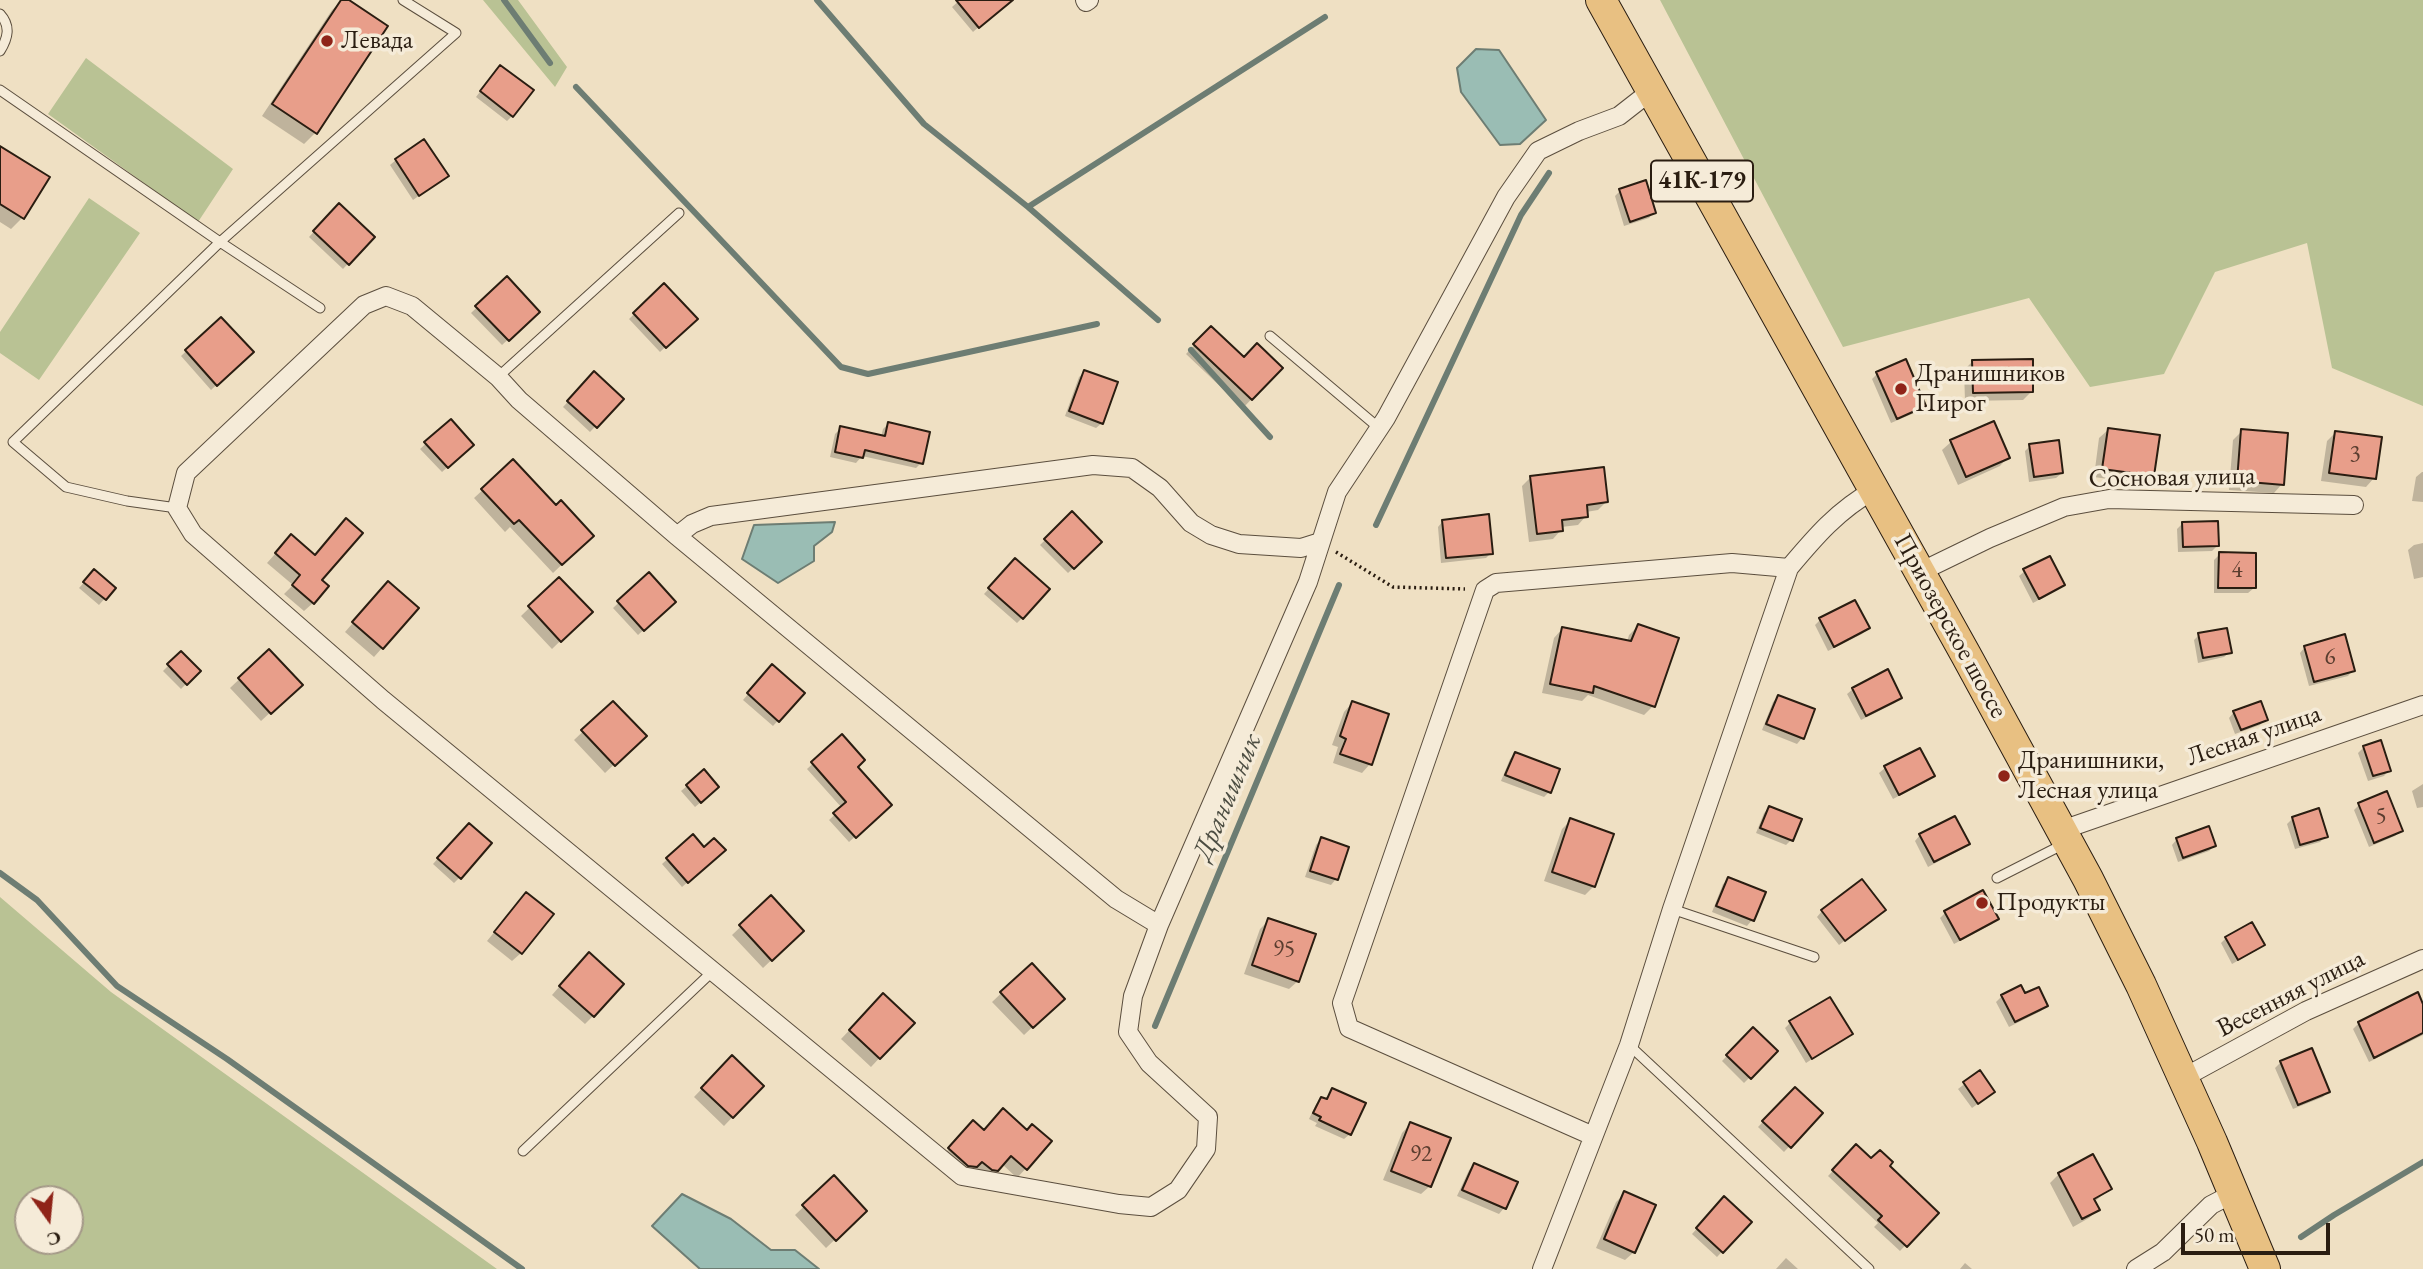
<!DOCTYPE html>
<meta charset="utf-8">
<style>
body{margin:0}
#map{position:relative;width:2423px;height:1269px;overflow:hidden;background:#efe0c3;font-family:"EB Garamond",serif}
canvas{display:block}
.north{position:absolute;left:14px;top:1185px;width:70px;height:70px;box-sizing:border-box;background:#f5ebd8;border:2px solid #a49988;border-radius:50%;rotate:165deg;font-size:19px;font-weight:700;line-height:28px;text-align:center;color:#2a1d11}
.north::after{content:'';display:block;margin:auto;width:24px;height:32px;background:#8f2418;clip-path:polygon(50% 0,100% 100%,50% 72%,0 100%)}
.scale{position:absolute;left:2181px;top:1223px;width:149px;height:32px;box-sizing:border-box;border:4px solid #2a1d11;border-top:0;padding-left:9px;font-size:21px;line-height:24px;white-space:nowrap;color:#2a1d11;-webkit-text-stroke:5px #f5ebd8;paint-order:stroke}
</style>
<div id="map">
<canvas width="2423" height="1269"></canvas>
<div class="north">С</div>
<div class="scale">50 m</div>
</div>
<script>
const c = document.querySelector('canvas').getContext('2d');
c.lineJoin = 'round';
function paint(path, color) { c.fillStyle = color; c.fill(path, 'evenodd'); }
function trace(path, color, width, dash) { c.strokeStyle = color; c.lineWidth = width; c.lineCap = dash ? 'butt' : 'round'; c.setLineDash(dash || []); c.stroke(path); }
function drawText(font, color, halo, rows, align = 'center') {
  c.font = font + ' "EB Garamond",serif'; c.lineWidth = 7; c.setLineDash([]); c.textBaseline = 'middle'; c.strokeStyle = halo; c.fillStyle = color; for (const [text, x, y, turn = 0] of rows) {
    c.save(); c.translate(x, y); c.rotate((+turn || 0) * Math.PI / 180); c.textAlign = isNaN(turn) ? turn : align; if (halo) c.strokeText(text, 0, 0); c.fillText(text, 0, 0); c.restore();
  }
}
paint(new Path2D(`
 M483 0H518L567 67 555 87Z
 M1660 0H2423V406L2332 368 2307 243 2215 272 2164 374 2090 387 2029 298 1843 347Z
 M86 58 233 169 198 222 48 114Z
 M89 198 140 233 39 380 0 353V332Z
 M0 897 111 992 497 1269H0ZM28 1199H70V1241H28Z`), '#b9c294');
const water = new Path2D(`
 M1476 49 1499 50 1546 120 1520 144 1500 145 1461 92 1457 68Z
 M835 522 832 532 814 546V561L778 583 742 559 754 525Z
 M682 1194 731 1219 771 1250H795L819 1269H700L652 1226Z`);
paint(water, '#9abdb4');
trace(water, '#6d7d73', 2);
paint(new Path2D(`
 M343 0H346L315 133 304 144 262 116 332 10Z
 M960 0H1009L973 32 952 7Z
 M495 72 512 116 507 121 476 97Z
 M0 152 23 217 11 229 0 222Z
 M396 160 447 176 413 200 390 165Z
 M1620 191 1654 212 1649 218 1624 226 1615 196Z
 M339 205 373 237 343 269 309 237Z
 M507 279 538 312 502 345 471 313Z
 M664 286 695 319 660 352 629 319Z
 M221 319 252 352 211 390 181 356Z
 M1211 328 1244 359 1281 368 1243 408 1186 354Z
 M1973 361 2032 391 2023 400 1965 401 1964 370Z
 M1085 372 1102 423 1096 428 1065 416 1079 377Z
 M594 374 621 399 590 432 563 407Z
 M1877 374 1924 405 1919 411 1891 423 1872 379Z
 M451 421 472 445 442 472 420 449Z
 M888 424 921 463 916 468 862 456 856 463 830 457 835 434 841 428 881 437 883 429Z
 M2108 430 2153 475 2144 484 2094 477 2099 438Z
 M2242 431 2282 484 2274 493 2229 490 2233 440Z
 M2336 432 2374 478 2366 487 2321 481 2327 441Z
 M1951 442 2008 457 2000 466 1958 485 1942 450Z
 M2030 446 2062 473 2056 478 2029 482 2025 451Z
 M513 462 555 507 592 536 553 573 510 527 505 532 474 498Z
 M2422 472H2423V502L2412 501 2416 477Z
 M1531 477 1606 502 1598 510 1586 512V516L1578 525 1561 527V530L1553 539 1529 542 1522 486Z
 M1072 514 1100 542 1068 573 1040 545Z
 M1443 521 1491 553 1486 558 1441 563 1438 527Z
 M2183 523 2217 546 2212 551 2178 552 2177 529Z
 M2423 543V577L2414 579 2408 550 2414 545Z
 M283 545 320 581 313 603 304 611 284 594 293 585 267 563Z
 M2220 554 2254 588 2248 593H2214V560Z
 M1010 566 1022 618 1017 623 984 594Z
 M2025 571 2063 585 2057 590 2033 603 2019 576Z
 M648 575 674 602 638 635 613 608Z
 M89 577 114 588 99 605 79 588Z
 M559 579 590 612 552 649 521 616Z
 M380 592 382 648 374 657 345 632Z
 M1820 620 1868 628 1862 634 1828 651 1815 625Z
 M1638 626 1677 639 1653 706 1644 715 1588 695 1582 701 1542 693 1554 638 1562 629 1627 642 1629 635Z
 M2199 635 2230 652 2224 657 2198 663 2194 640Z
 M2305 647 2353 670 2348 676 2309 686 2300 653Z
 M269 651 300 685 261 721 230 688Z
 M181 653 199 671 181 689 163 671Z
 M767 672 803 693 773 726 743 700Z
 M1853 689 1900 697 1895 703 1861 720 1847 694Z
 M1778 697 1813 710 1802 738 1797 744 1762 730 1773 702Z
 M613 703 644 736 605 773 574 740Z
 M1352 703 1370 764 1362 773 1333 763 1338 747 1332 745 1344 712Z
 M2234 712 2265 719 2260 725 2235 734 2229 718Z
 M842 737 856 767 890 805 849 842 829 820 842 808 807 769Z
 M2364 747 2389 770 2384 776 2368 781 2358 753Z
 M1515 754 1549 792 1544 797 1501 781 1510 759Z
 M1885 768 1932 776 1927 781 1893 799 1879 773Z
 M704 772 712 793 695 807 681 791Z
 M2423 784V807L2417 808 2412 791Z
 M2359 805 2401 830 2395 836 2369 847 2354 810Z
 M1769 808 1791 840 1786 845 1756 833 1764 813Z
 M2293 818 2326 836 2320 842 2295 849 2287 824Z
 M1571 820 1594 886 1585 895 1544 881 1562 829Z
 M463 830 460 877 454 883 433 864Z
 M1920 835 1968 844 1962 849 1928 867 1915 841Z
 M693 836 704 849 718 856 682 887 662 864Z
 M1321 839 1336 879 1331 885 1305 877 1316 845Z
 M2177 839 2214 846 2209 851 2178 862 2172 845Z
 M1729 879 1763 893 1752 920 1747 926 1712 912 1723 884Z
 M771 898 802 931 763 968 732 935Z
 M518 903 521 953 512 961 487 941Z
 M1822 911 1878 915 1839 945 1817 917Z
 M1945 913 1997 918 1992 924 1954 944 1940 918Z
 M1269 920 1298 981 1289 989 1244 974 1260 929Z
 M2226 938 2263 945 2257 950 2232 964 2221 943Z
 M580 963 593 1016 585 1024 552 995Z
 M1031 965 1062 999 1024 1035 992 1002Z
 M883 995 912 1023 871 1067 841 1039Z
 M2002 996H2024L2046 1005 2041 1011 2009 1027 1996 1002Z
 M2423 1008V1035L2369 1062 2353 1029 2359 1023Z
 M1790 1023 1851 1034 1806 1063 1785 1028Z
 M1753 1029 1776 1051 1744 1083 1722 1061Z
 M732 1057 762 1086 724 1126 694 1097Z
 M2281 1062 2328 1091 2323 1097 2293 1109 2275 1068Z
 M1979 1073 1987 1097 1972 1108 1958 1089Z
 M1795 1089 1821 1113 1784 1152 1758 1127Z
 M1332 1090 1350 1134 1344 1139 1315 1126 1317 1123 1309 1119 1316 1104 1321 1099 1325 1100Z
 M1410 1124 1430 1186 1421 1194 1383 1180 1402 1133Z
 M964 1131 1027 1132 1050 1142 1017 1178 1002 1164 988 1179 967 1175 941 1158Z
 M1856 1147 1870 1160 1887 1166 1936 1213 1900 1251 1874 1227 1878 1223 1828 1176Z
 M2093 1156 2110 1189 2094 1202 2098 1210 2089 1218 2073 1227 2050 1183 2059 1174Z
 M1474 1165 1504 1208 1499 1214 1457 1196 1469 1170Z
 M834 1178 865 1211 826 1248 795 1215Z
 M1625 1193 1634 1252 1625 1260 1596 1248 1616 1202Z
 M1724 1199 1750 1222 1717 1257 1692 1234Z
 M1786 1258 1798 1269H1776Z
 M1965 1263 1972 1269H1960Z`), '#0003');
trace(new Path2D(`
 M504 0 550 63
 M817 0 924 124 1028 207 1325 17
 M576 87 841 367 868 374 1097 324
 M1028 207 1158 320
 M1191 350 1270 437
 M1376 525 1521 215 1549 173
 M0 873 37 900 117 986 227 1059 522 1269
 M1155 1026 1339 585
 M2301 1237 2334 1215 2423 1162`), '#6d7d73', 6);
const building = new Path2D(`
 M341 0H349L388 26 317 134 272 104Z
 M956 0H1013L979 28Z
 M500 65 534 90 513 117 480 91Z
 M424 139 449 176 419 196 395 159Z
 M0 146 50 177 24 219 0 204Z
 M1646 180 1656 213 1630 222 1619 189Z
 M339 203 375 237 349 265 313 231Z
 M507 276 540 312 509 341 475 306Z
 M664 283 698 319 666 348 633 313Z
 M221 317 254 352 217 386 185 350Z
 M1211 326 1244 357 1257 343 1283 368 1252 400 1193 344Z
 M1906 359 1926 406 1897 419 1876 372Z
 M2033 359V392L1973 393 1972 360Z
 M1084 370 1118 382 1103 424 1069 411Z
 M594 371 624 399 597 428 567 401Z
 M451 419 474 445 448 468 424 442Z
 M1994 421 2010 458 1966 477 1950 440Z
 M888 422 930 432 923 464 865 450 863 458 835 452 840 426 885 436Z
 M2108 428 2160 435 2154 476 2102 469Z
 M2241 429 2288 433 2284 485 2237 481Z
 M2335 431 2382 437 2376 479 2329 473Z
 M2059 440 2063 473 2034 477 2029 444Z
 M513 459 556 505 561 500 594 536 562 565 519 520 514 524 481 489Z
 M1604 467 1608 502 1587 505 1588 517 1562 520 1563 531 1537 534 1530 476Z
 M1072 511 1102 542 1074 569 1044 539Z
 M1489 514 1493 554 1446 558 1442 520Z
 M346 518 363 533 322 580 329 586 314 604 292 585 300 575 275 553 291 534 315 555Z
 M2218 521 2219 546 2183 547 2182 522Z
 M2219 552 2256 553V588H2218Z
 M2050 556 2065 585 2039 599 2023 569Z
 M1015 558 1050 589 1023 619 988 588Z
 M94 569 116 588 106 600 83 582Z
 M649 572 676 602 644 631 617 601Z
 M559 577 593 612 561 642 528 606Z
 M388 581 419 608 383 649 352 622Z
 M1855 600 1870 628 1834 647 1819 618Z
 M1638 624 1679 638 1655 707 1594 686 1593 693 1550 684 1562 627 1631 641Z
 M2227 628 2232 653 2203 658 2198 633Z
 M2345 634 2355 671 2314 682 2304 646Z
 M269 649 303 685 271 714 238 678Z
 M181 651 201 671 187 685 167 664Z
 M772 664 805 693 779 722 747 693Z
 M1888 669 1902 698 1866 716 1852 688Z
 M1778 695 1815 709 1804 739 1766 724Z
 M613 701 647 736 615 766 581 730Z
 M1352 701 1389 714 1372 765 1340 754 1346 739 1340 736Z
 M2261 701 2268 720 2241 730 2233 711Z
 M842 734 865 760 858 767 892 805 856 838 833 813 846 802 811 762Z
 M2381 740 2391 771 2373 776 2363 746Z
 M1920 748 1935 776 1899 795 1884 766Z
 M1515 752 1560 769 1551 793 1505 775Z
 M704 769 719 787 701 803 686 785Z
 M2387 791 2403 831 2374 843 2358 803Z
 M1769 806 1802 819 1793 841 1760 828Z
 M2319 808 2328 837 2300 845 2292 817Z
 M1955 816 1970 844 1934 862 1919 834Z
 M1570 818 1614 834 1595 887 1552 872Z
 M469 823 492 843 461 879 437 858Z
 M2209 826 2216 846 2183 858 2176 838Z
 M693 834 704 847 714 838 726 850 688 883 666 858Z
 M1321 837 1349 847 1338 880 1310 871Z
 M1728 877 1766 892 1754 921 1716 906Z
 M1862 879 1886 910 1845 941 1821 910Z
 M1983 890 1999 919 1960 940 1944 911Z
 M526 892 554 914 522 954 494 932Z
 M771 895 804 931 772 961 739 925Z
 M1268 918 1316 934 1299 982 1252 965Z
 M2252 922 2265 945 2238 960 2225 937Z
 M589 952 624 984 594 1017 559 986Z
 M1032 963 1065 999 1033 1028 1000 992Z
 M2021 985 2025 993 2039 987 2048 1006 2015 1022 2001 995Z
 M2418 992 2423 1004V1033L2374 1058 2358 1022Z
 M883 993 915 1023 880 1059 849 1030Z
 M1830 997 1853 1034 1812 1059 1789 1021Z
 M1753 1027 1778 1051 1751 1079 1726 1055Z
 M2312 1048 2330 1092 2298 1105 2280 1061Z
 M732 1055 764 1086 733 1118 701 1088Z
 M1980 1070 1995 1092 1978 1104 1963 1082Z
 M1795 1087 1823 1113 1791 1148 1762 1121Z
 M1332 1088 1366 1103 1351 1135 1319 1120 1321 1117 1313 1113 1321 1097 1327 1099Z
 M1003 1108 1027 1130 1032 1124 1052 1141 1027 1170 1011 1156 998 1171 992 1170 982 1162 977 1167 968 1166 948 1148 973 1120 984 1130Z
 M1410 1122 1451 1138 1431 1187 1391 1171Z
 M1856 1144 1871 1158 1880 1150 1893 1162 1890 1166 1939 1213 1907 1247 1878 1220 1882 1216 1832 1170Z
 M2093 1154 2112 1189 2094 1199 2100 1210 2082 1219 2058 1173Z
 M1474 1163 1518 1182 1506 1209 1462 1190Z
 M834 1175 867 1211 836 1241 802 1205Z
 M1624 1191 1656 1205 1635 1253 1604 1239Z
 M1724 1196 1752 1222 1723 1253 1696 1228Z`);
paint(building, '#e89e8a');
trace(building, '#2a1d11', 2);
const service = new Path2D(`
 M0 14C11 26 8 38 0 51
 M0 90 220 242 320 308
 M1270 336 1379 428
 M498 377 679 213
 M177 508 127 501 66 487 13 442 220 242 456 33 403 0
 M1997 878 2064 844
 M1672 909 1814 957
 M1629 1045 1869 1269
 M523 1151 713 971`);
const minor = new Path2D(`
 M1085 0 1086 2 1089 0
 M677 536 692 524 711 516 1093 465 1132 468 1160 488 1191 523 1211 535 1239 544 1301 548 1320 542
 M1920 572 1990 538 2064 507 2109 499 2354 505
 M2062 830 2423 705
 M1159 925 1116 899 677 536 519 400 498 377 412 306 386 296 364 305 186 473 177 508 193 534 383 700 962 1176 1119 1204 1151 1207 1178 1190 1206 1149 1208 1117 1149 1063 1128 1032 1133 996 1159 925 1308 582 1337 492 1386 418 1506 197 1538 151 1579 131 1619 116 1651 91
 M2183 1078 2306 1011 2423 959
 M1593 1136 1349 1028 1342 1003 1485 590 1496 583 1732 563 1789 568
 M1542 1269 1629 1045 1672 909 1789 568C1815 537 1838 510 1874 490
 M2136 1269 2163 1252 2211 1205 2234 1193`);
const primary = new Path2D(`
 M1601 0 1966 655 2088 879 2141 985 2212 1142 2265 1269`);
trace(service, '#5b4e3e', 11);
trace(minor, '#5b4e3e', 20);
trace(primary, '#2a1d11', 32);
trace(new Path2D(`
 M1336 552 1393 587 1465 589`), '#2a1d11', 3.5, [2, 3.5]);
trace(service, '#f5ebd8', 9);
trace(minor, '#f5ebd8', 18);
trace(primary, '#e8c082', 30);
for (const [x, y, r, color] of [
 [327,41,7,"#8f2418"],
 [1901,389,7,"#8f2418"],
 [2004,776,7,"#8f2418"],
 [1982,903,7,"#8f2418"]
]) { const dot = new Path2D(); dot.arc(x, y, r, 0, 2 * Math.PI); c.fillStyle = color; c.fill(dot); trace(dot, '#f5ebd8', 2.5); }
drawText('23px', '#5a3d2f', null, [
 ["3",2355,455],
 ["4",2237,571],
 ["6",2330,658],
 ["5",2381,817],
 ["95",1284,950],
 ["92",1421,1155]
]);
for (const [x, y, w] of [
 [1702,181,102]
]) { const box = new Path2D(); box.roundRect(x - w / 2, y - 20.5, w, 41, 5); c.fillStyle = '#f5ebd8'; c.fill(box); trace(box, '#2a1d11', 2); }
drawText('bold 24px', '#2a1d11', null, [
 ["41К-179",1702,181]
]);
drawText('26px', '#2a1d11', '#f5ebd8', [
 ["Левада",341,41],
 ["Дранишников",1915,374],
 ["Пирог",1915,404],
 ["Дранишники,",2018,761],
 ["Лесная улица",2018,791],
 ["Продукты",1996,903]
], 'left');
drawText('26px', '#2a1d11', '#f5ebd8', [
 ["Сосновая улица",2172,478,-1],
 ["Приозерское шоссе",1950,626,61],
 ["Лесная улица",2254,736,-19],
 ["Весенняя улица",2291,994,-27]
]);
drawText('italic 28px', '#4c4d42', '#f5ebd8', [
 ["Дранишник",1228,797,-67]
]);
</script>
